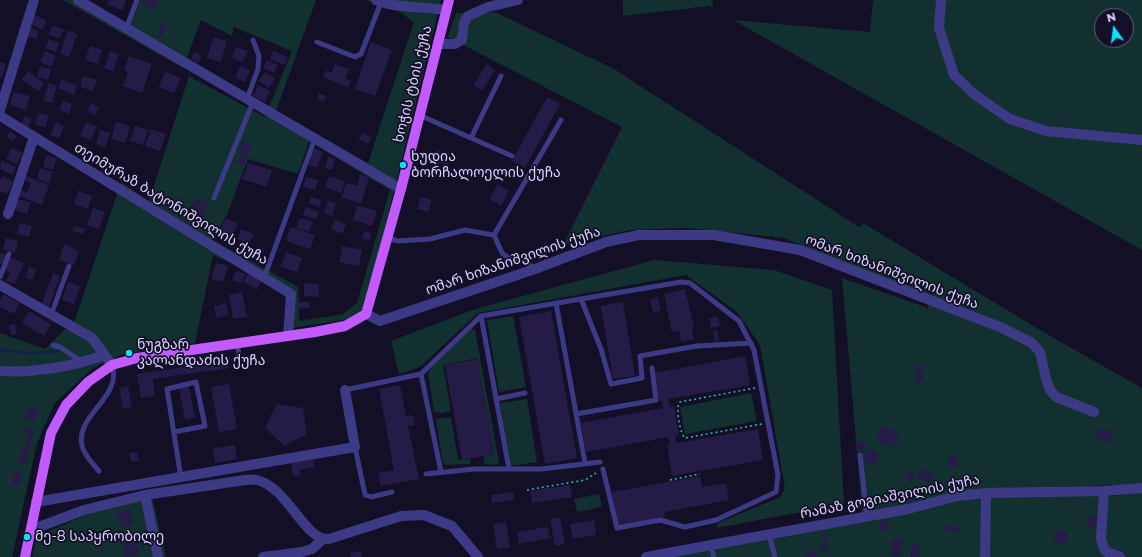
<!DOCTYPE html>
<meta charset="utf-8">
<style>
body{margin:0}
#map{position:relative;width:1142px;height:557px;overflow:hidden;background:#130f26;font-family:Montserrat,sans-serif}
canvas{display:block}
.north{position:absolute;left:1094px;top:8px;width:40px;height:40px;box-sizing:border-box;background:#130f26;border:1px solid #625e7d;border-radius:50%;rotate:346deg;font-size:11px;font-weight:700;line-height:16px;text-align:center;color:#d9d4ff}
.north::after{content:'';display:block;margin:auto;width:14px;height:18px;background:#00e5ff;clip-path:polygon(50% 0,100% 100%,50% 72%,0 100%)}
</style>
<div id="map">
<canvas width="1142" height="557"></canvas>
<div class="north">N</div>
</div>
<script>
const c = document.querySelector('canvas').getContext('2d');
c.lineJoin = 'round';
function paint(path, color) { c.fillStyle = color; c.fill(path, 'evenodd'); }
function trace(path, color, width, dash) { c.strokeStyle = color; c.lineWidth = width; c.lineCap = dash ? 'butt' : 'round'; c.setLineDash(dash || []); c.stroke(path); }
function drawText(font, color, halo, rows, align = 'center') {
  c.font = font + ' Montserrat,"Noto Sans Georgian",sans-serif'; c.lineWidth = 3.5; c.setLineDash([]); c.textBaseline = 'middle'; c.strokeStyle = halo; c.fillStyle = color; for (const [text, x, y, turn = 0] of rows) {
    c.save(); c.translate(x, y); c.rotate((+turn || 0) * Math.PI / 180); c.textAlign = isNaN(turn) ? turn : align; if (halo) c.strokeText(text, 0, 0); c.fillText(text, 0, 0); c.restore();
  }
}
paint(new Path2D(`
 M63 0H87L130 25 140 0H316L276 111 368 163 414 22 398 11 365 0H441L380 248 362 312 350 319 292 328 294 291 213 255 195 343 123 354 93 368 55 403 37 443 12 557H0V333L45 349 75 320 121 182 149 201 189 76 265 117 292 51 234 27 232 36 201 20 183 68ZM309 141 390 190 357 303 343 314 299 321 298 287 213 240 227 214 248 159 298 174Z
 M623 0H713L712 8 709 6 623 16Z
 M873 0H1142V250L733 20 870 32ZM1102 16H1126V40H1102Z
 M495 12 614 69 859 227 863 223 1045 333 1142 388V557H672L863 521 842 278 928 308 927 296 784 238 686 228 630 230 563 245 622 127 448 37 456 13ZM1118 485 1116 496 1051 494 1048 487Z
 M654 260 774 270 832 290 844 504 716 528 718 523 780 497 785 489 760 345 737 312 686 275 478 313 420 367 399 374 391 341 472 310Z
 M513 316 526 387 499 392 487 320Z
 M470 329 475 330 499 462 496 465 485 464 483 457 494 454 477 358 443 365 451 411 442 413 434 412 428 373 432 367Z
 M751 393 757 421 685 434 680 407Z
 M527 399 537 462 510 466 500 403Z
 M451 417 458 460 470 459V464L446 465 443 463 436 422 437 419Z
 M599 494 602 507 577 512 574 499Z
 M152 497 166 557H32L37 536 91 513Z`), '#12302f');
trace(new Path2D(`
 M0 350C19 353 39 354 59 351`), '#0c2248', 2.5);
paint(new Path2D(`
 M109 0H126L123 10 107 5Z
 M142 0H158L155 9 141 4Z
 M35 15 47 21 42 30 31 24Z
 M162 22 167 23 162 39 157 37Z
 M53 25 64 30 59 39 48 34Z
 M30 27 39 31 36 39 26 36Z
 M68 30 77 34 69 57 60 54Z
 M213 37 227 41 221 62 207 58Z
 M49 39 59 43 56 52 45 48Z
 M371 42 392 50 375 96 355 89Z
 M90 46 102 50 98 64 85 60Z
 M236 47 248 51 243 62 232 58Z
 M45 51 56 56 51 67 40 62Z
 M110 51 119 55 113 71 104 68Z
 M273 51 288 57 285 65 270 59Z
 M194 52 202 56 198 63 191 59Z
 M129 56 152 64 142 93 123 86 128 72 124 70Z
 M267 60 278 65 274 73 263 68Z
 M0 62 6 64 2 77H0Z
 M335 64 349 69 345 78 351 81 348 88 323 77 326 70 331 73Z
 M487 64 495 70 482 91 473 85Z
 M40 66 51 69 48 80 37 77Z
 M240 66 250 70 245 82 235 78Z
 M28 71 44 83 39 91 22 80Z
 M165 72 181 78 174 93 159 87Z
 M265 72 275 78 269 88 258 81Z
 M83 76 97 80 93 91 80 87Z
 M62 79 77 86 74 95 58 88Z
 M49 83 57 86 52 103 43 101Z
 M258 85 270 91 265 102 253 96Z
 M13 92 30 96 26 110 10 105Z
 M319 93 326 96 324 102 317 99Z
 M547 97 560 104 525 168 512 161Z
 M63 101 72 104 69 114 59 110Z
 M92 103 99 108 94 115 87 110Z
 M38 113 48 115 46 127 35 125Z
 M25 116 32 119 29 127 21 124Z
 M56 122 64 126 59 138 50 135Z
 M86 122 97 127 91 140 80 136Z
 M116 122 130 126 125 143 111 139Z
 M135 126 148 130 143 145 130 141Z
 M151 129 166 134 160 151 145 146Z
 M100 130 110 133 105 148 96 144Z
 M10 131 17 136 13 141 6 137Z
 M362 133 371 138 368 144 359 139Z
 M242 141 251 144 243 166 237 164 243 148 239 147Z
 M12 148 22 153 17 164 6 159Z
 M314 148 323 152 317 168 307 165Z
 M436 150 451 153 448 165 433 162Z
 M46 155 57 158 53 170 43 167Z
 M328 157 335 159 332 170 325 168Z
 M1 160 16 167 12 175 0 169Z
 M105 161 111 164 107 174 101 171Z
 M248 163 272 170 267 187 242 179Z
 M40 168 53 172 49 183 37 179Z
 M360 174 369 177 361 204 342 197 346 183 357 186Z
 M23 175 49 185 42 205 16 195 19 189 27 192 31 183 22 180Z
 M2 176 13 182 7 194 0 191V180Z
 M329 176 345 181 341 193 325 187Z
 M306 177 318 180 315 190 303 187Z
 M498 184 509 191 501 206 489 199Z
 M79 191 92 196 88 209 74 204Z
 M311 197 321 200 319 207 309 203Z
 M421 197 432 200 428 212 417 209Z
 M196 198 209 204 203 217 190 211Z
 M17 199 31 202 27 214 14 210Z
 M328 201 336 203 332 216 324 213Z
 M357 205 377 211 372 226 353 220Z
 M306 207 319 212 316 219 303 215Z
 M93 208 105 212 99 229 87 225Z
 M226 218 238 224 232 236 220 230Z
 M300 218 313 222 309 232 296 228Z
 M335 219 346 225 342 234 331 229Z
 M20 223 32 226 29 237 17 234Z
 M74 226 85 229 83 234 72 231Z
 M290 227 315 235 310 249 286 241Z
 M241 229 254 234 249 244 237 239Z
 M364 231 371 233 370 240 362 239Z
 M6 238 18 241 15 253 3 250Z
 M64 244 79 251 74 265 59 260Z
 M342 246 362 250 359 266 339 262Z
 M0 252 7 255 2 265 0 264Z
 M286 252 302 258 297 272 280 267Z
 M10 257 24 263 15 284 6 281 10 272 5 269Z
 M216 263 228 266 223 282 211 279Z
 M29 267 36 270 32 280 25 278Z
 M236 271 245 274 241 283 232 280Z
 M53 273 60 276 49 308 41 305Z
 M248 273 261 281 257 289 243 282Z
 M68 282 80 286 74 304 62 300Z
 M304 283 319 284V297L304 296Z
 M685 289 694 328H692L694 339 681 342 679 331 672 332 664 294Z
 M242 292 247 317 233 319 229 295Z
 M3 294 20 303 14 314 0 307V300Z
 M658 297 661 311 653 312 650 299Z
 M298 302H309V308L298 309Z
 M623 302 635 376 613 379 601 306Z
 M226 303 228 315 216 318 214 306Z
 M29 311 51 324 44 336 22 323Z
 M551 311 577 458 545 464 519 317Z
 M718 316 720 326 711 328 709 318Z
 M15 324 17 334 11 335 9 325Z
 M717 330 719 341 715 342 713 331Z
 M745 356 750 385 668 399 670 407 674 406 679 435 675 436 677 443 758 429 763 460 672 476 667 445H670L668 437 586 452 581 423 663 408 662 401H659L654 373Z
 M477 359 494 454 462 460 445 365Z
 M228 360 229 368 153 379 155 396 141 398 137 374Z
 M923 364 925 371 916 373 915 365Z
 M922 374 924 380 916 382 915 375Z
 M229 384 237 429 219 432 211 387Z
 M400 385 406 416 413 415 415 425 408 426 419 479 381 486 378 473 394 470 379 389Z
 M128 386 132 407 123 409 119 388Z
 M189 386 195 418 185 420 179 388Z
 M277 404 303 408 307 434 284 446 265 428Z
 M39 406 36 421 26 420 28 409Z
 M881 426 899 432 893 447 876 441Z
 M25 428 34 430 26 464 18 462 21 450 24 451 28 435 24 434Z
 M1100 428 1113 432 1109 443 1096 439Z
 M858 442 866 443 865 453 856 451Z
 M235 445 237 459 215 463 213 448Z
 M867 449 876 451V454L879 455 877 466 864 463Z
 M137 452 139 461 131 462 129 453Z
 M949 456 959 458 956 469 947 466Z
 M313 459 315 467 300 470 301 475 293 476 291 463Z
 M922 468 933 473 929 483 918 478Z
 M909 470 916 474 912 482 905 478Z
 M15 471 23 473 19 486 11 483Z
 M700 476 702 487 726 483 729 500 664 512 665 517 618 526 612 492Z
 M570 485 572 497 532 503 530 491Z
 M513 492 514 500 492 503 491 495Z
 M131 509 134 524 121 527 117 513Z
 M1090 514 1098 517 1093 529 1086 526Z
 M560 517 565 544 555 546 550 519Z
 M882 519 889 522 886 532 879 530Z
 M594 520 596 535 573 539 570 524Z
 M506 522 510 547 497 549 493 524Z
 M947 524 960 528 959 533 945 529Z
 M548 527 550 538 519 544 517 532Z
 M1057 529 1069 533 1065 544 1053 541Z
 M822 534H828V542H823Z
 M136 539 140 555 124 557 121 543Z
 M892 539 902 540 901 556 891 555Z
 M828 544 829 550H819V545Z
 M911 545 920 546 919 557H910Z
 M361 551 362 557H351L350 553Z
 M817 551V557H805V552Z`), '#241b47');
trace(new Path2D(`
 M755 388 680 402C675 406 680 434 685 438L762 424
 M670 480 700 474
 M527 490 585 480 596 473`), '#2fb8b0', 1.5, [2, 3]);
trace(new Path2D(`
 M126 29 137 0
 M317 42 355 57 361 54 381 2
 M247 99 258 69 259 56 253 40
 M419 115 471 138 501 76
 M471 138 512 156
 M214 198 253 102
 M494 235 502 253 507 257 525 262 534 268
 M387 238 398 241 430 239 465 230 494 235 561 120
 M0 277 9 254
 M264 278 315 138
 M581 299 601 349 611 384 642 378 640 356 697 346 751 343
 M556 303 585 463
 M51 315 69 266
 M481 316 509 469
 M237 343 241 365
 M53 345 60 347 81 361
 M421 374 441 472
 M345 390 421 374 481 316 681 282 690 283 739 321 754 350 778 475 776 492 716 520 685 527 660 520 617 528 603 469
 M496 399 525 393
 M576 414 656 400 652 368
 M174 432 205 426 196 382 167 389 181 478
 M355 447 365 495 371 497 392 492
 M860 455 867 517
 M99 471C93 464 84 455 82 446 75 414 123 398 112 365
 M426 474 474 469H542L600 462
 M769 535 775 557
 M710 545 714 557`), '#3d3a85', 5);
trace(new Path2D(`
 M78 0 401 189
 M376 0C398 9 423 6 446 10
 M941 0 939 28 954 75 975 95 1010 119 1046 131 1142 140
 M438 44H455L462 40 464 23 468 16 488 7 518 0
 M0 110 34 0
 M0 116 291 294 288 336
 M8 214 34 137
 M0 285 92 338 112 365
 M366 314 380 321 535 269 606 242 639 235H714L800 250 1000 327 1032 343 1040 352 1046 379 1050 390 1056 397 1094 412
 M0 371C34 373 72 367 104 355
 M1104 491 1101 539 1105 551 1120 557
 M145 495 158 557
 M36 502 355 447 345 390
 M31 530 84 510 145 495 245 480C249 480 254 479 257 480 289 488 304 541 329 539L401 516 424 515 452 526 478 557
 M263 557 302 552 312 549 322 540
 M646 557 908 509 957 496 986 493 1104 491 1142 488
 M985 557 986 493`), '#3d3a85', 10);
trace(new Path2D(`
 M25 557 51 433 66 405 88 382 112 365 137 358 315 332 345 326 366 314 401 189 449 0`), '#c25bff', 10);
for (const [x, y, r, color] of [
 [403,165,4,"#00e5ff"],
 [129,353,4,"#00e5ff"],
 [27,537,4,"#00e5ff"]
]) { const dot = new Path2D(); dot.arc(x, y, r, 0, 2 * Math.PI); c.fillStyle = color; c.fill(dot); trace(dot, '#130f26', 1.5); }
drawText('14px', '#d9d4ff', '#130f26', [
 ["ხოჭის ტბის ქუჩა",413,84,-76],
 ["თეიმურაზ ბატონიშვილის ქუჩა",171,204,31],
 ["ომარ ხიზანიშვილის ქუჩა",513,261,-19],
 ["ომარ ხიზანიშვილის ქუჩა",892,272,21],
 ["რამაზ გოგიაშვილის ქუჩა",890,497,-11]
]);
drawText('14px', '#d9d4ff', '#130f26', [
 ["ხუდია",411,157],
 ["ბორჩალოელის ქუჩა",411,173],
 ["ნუგზარ",137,345],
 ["კალანდაძის ქუჩა",137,361],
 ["მე-8 საპყრობილე",35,537]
], 'left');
</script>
